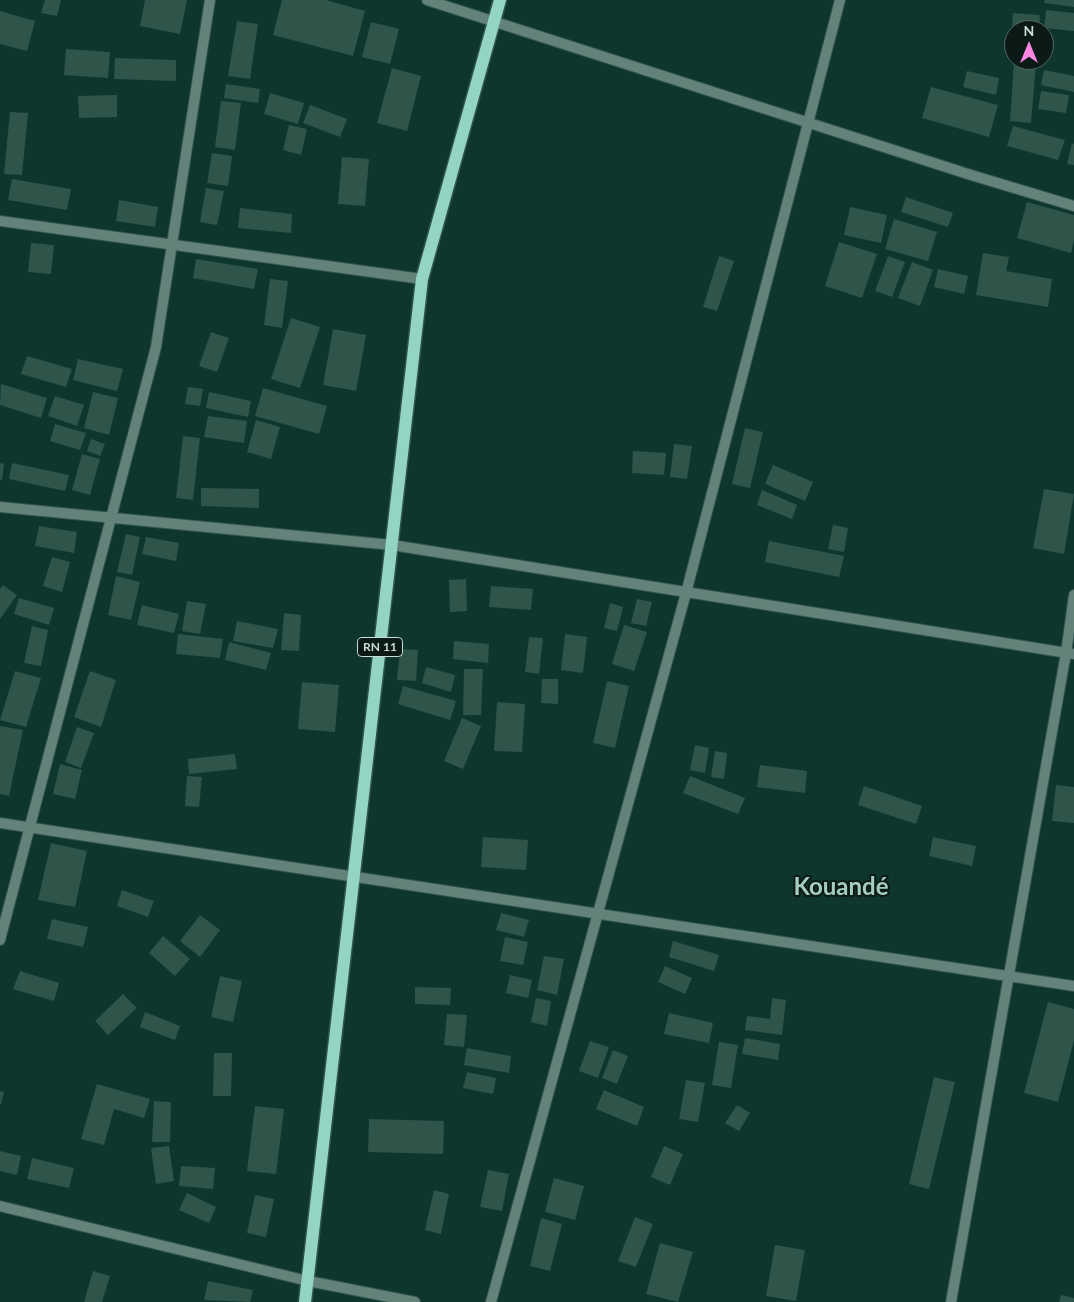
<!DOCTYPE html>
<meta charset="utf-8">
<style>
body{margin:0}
#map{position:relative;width:1074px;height:1302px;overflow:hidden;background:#0f362d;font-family:Lato,sans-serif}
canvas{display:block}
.north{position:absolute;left:1004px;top:20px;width:50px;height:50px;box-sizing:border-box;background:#0b1a16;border:1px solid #576863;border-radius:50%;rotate:0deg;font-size:14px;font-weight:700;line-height:20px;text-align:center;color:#c9ded7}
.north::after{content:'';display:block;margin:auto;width:18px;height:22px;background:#fd86e3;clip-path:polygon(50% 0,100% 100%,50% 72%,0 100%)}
</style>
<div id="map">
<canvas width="1074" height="1302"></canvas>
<div class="north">N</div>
</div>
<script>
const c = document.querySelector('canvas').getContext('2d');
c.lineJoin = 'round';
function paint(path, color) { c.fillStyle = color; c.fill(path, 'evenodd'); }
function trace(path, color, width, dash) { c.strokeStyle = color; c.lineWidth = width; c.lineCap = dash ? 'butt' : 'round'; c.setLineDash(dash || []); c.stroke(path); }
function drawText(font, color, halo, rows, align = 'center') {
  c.font = font + ' Lato,sans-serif'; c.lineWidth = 4; c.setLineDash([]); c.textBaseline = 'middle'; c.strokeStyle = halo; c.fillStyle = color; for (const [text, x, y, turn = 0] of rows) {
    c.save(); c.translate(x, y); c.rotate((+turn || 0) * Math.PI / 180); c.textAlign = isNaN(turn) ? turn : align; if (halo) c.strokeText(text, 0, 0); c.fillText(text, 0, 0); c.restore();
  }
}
paint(new Path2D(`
 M45 0H61L57 16 41 13Z
 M145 0H187L180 34 140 26Z
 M282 0H326L365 11 353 56 273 35Z
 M1045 0H1074V7L1044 3Z
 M1046 10 1074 13V31L1044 28Z
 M0 11 35 21 27 51 0 44Z
 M1013 13 1040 15 1039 30H1014V57H1010Z
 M237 21 258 24 250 79 228 76Z
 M371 22 399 29 390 64 362 57Z
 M66 49 110 52 108 78 64 75Z
 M115 58 176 60V81L114 79Z
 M1014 61 1036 63 1031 123 1010 121Z
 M392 68 421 76 407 131 377 123Z
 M1044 70 1074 76V92L1041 85Z
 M967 71 999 78 996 95 963 87Z
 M226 84 260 89 258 103 224 98Z
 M931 87 998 105 989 137 922 118Z
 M1041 91 1069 95 1066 113 1038 109Z
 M270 93 304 103 298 124 264 114Z
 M117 95V117L79 118 78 96Z
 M221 101 241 103 235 150 215 147Z
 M310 105 347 119 340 137 303 123Z
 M10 112 28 113 22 175 4 174Z
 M289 125 307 129 301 155 283 150Z
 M1013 126 1065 140 1058 160 1007 146Z
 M1072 143 1074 144V165L1067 164Z
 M212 153 232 156 228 186 207 183Z
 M342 157 369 159 365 206 338 204Z
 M12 179 71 189 67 210 8 200Z
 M206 188 224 191 217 225 200 222Z
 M906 197 953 213 948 227 901 212Z
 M119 200 158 207 155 227 116 221Z
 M1027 202 1074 215V240L1071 253 1017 238Z
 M850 207 887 215 881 243 844 235Z
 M240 208 292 214 291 233 238 228Z
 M894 219 937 232 928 261 885 249Z
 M839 242 877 254 862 298 825 286Z
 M31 243 54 245 51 274 28 272Z
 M983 253 1009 257 1006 271 1052 279 1048 307 976 295Z
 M719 256 734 261 717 311 703 307Z
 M888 256 905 262 892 297 875 291Z
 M196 259 258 269 254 289 193 278Z
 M912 262 933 270 920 306 898 298Z
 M938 269 968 276 964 294 934 287Z
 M270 279 288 281 282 328 264 325Z
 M291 318 320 327 300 388 271 379Z
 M333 329 366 335 356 391 323 385Z
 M211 332 229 338 217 372 199 366Z
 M27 356 72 369 66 387 21 374Z
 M78 359 123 369 117 391 73 380Z
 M1 384 47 398 41 418 0 405Z
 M188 387 203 389 200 406 185 404Z
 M263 388 327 406 319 434 255 416Z
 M93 392 118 398 109 435 84 428Z
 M209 392 251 401 248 417 206 408Z
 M55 396 84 405 77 426 48 416Z
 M208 416 247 421 244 443 204 437Z
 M256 420 280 427 271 459 247 452Z
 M55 424 86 433 80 450 50 441Z
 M745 428 763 432 750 488 732 484Z
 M183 436 200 438 193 500 176 498Z
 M91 439 105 444 100 456 87 451Z
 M674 444 692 446 687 479 670 477Z
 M633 451 666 453 664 475 632 473Z
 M82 454 100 459 90 495 72 490Z
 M0 463 4 464 2 480H0Z
 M12 463 69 475 65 491 9 479Z
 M773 465 813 482 805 501 765 484Z
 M201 488 259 489V508L201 506Z
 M1044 489 1074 494 1064 554 1033 548Z
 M762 490 797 505 792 519 757 505Z
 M833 525 848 528 844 552 828 549Z
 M39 526 77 532 74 553 35 546Z
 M126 534 140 537 132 575 117 572Z
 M146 537 179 543 176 561 142 554Z
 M769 541 844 556 839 577 765 562Z
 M52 557 70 562 62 592 43 586Z
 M116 576 140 582 131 620 108 615Z
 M466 579 467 611 450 612 449 580Z
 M3 585 17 595 0 619V589Z
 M491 586 533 589 531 610 489 607Z
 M19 598 54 608 49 625 14 614Z
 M637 599 652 602 646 626 631 623Z
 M187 601 206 604 200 634 182 631Z
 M610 603 623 607 617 631 604 628Z
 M142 605 179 614 174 633 137 625Z
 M284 613 301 615 299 651 281 650Z
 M237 621 278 629 273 648 233 641Z
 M624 625 647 632 634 671 612 664Z
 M32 626 48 630 41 666 24 663Z
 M178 634 223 639 220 658 176 654Z
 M565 634 587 637 583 673 561 670Z
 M529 637 543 638 539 674 525 672Z
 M454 641 489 644 488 663 453 659Z
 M229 642 271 653 266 670 225 660Z
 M400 649 418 650 416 681 397 680Z
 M426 667 455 675 451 692 422 683Z
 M464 669H483L481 715H463Z
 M15 671 41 678 26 727 0 720Z
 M90 671 116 680 101 727 74 717Z
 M542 679H558V704L541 703Z
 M607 681 629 686 615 748 593 743Z
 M302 682 339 685 335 732 298 729Z
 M403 686 456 701 450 720 398 704Z
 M497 702 525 704 522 752 494 751Z
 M462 718 481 726 463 769 444 761Z
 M0 726 23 730 9 796 0 794Z
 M77 727 94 733 81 768 65 762Z
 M695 745 709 748 705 773 690 770Z
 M715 751 727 753 724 779 711 777Z
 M235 754 237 769 189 774 188 759Z
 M60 764 82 770 75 799 53 794Z
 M760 765 807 771 805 793 757 787Z
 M187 776 202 777 199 807 185 806Z
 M690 776 745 798 738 814 683 793Z
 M1056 785 1074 787V823L1052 821Z
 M864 786 922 806 916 824 858 805Z
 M483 837 528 840 526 870 481 867Z
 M933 837 976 846 972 866 929 856Z
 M51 843 87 851 75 907 38 900Z
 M122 890 154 901 148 917 117 906Z
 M501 913 529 920 524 937 496 930Z
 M200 915 220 930 200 957 180 941Z
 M52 919 88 927 83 947 47 939Z
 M163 936 190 959 175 976 149 953Z
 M505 937 528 942 523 965 500 961Z
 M673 941 719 955 714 971 669 957Z
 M544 956 564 959 557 995 537 990Z
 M665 966 692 978 685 994 658 982Z
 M20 971 59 983 54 1001 13 989Z
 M510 975 532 980 528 998 506 993Z
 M220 976 242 981 233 1022 211 1017Z
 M415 987 451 988 450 1005 415 1004Z
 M123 994 137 1008 108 1035 95 1021Z
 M536 998 551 1001 547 1026 531 1022Z
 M772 998 786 1000 782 1035 745 1030 747 1016 770 1019Z
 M1048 1002 1074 1009V1040L1058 1102 1024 1093Z
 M145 1012 180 1026 175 1040 140 1027Z
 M669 1013 713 1023 709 1043 664 1034Z
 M447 1014 467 1015 464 1047 444 1045Z
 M745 1038 780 1044 778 1060 742 1054Z
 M590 1041 609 1047 598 1078 579 1071Z
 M719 1042 738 1045 731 1088 712 1085Z
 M467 1048 511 1056 509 1073 464 1065Z
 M613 1050 628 1056 617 1084 602 1078Z
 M214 1053H232L231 1096H213Z
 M467 1072 496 1078 493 1094 463 1088Z
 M934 1077 955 1082 929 1189 909 1184Z
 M686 1080 705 1083 698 1122 679 1119Z
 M97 1084 150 1099 144 1118 114 1109 104 1145 81 1139Z
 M604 1090 644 1107 637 1126 596 1109Z
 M0 1091 4 1092 1 1104H0Z
 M154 1101 171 1102 170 1142H152Z
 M737 1105 750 1113 739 1131 725 1123Z
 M255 1106 284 1109 276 1174 247 1171Z
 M369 1119 444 1121 443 1154 368 1152Z
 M169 1146 174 1181 156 1184 151 1148Z
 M664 1146 683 1154 670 1185 651 1177Z
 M0 1151 21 1156 17 1175 0 1171Z
 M32 1158 74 1168 69 1188 27 1179Z
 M181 1166 215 1168 213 1189 179 1186Z
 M488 1170 509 1174 502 1211 480 1207Z
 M554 1178 584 1186 575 1220 545 1212Z
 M434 1190 449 1194 441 1234 425 1230Z
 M187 1193 216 1207 209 1223 179 1210Z
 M255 1195 274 1199 266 1237 247 1233Z
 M635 1217 653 1224 636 1267 618 1261Z
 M541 1218 562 1224 550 1271 530 1266Z
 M660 1243 693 1252 678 1302 646 1294Z
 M775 1245 805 1250 796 1301 766 1296Z
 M93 1271 110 1276 102 1302H84Z
 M208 1281 253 1290 250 1302 204 1300Z
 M1061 1295 1074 1298V1302H1059Z`), '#2f544a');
const street = new Path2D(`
 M427 0 971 175 1074 206
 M0 221 422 279
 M0 507 392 545 1074 654
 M0 823 1074 986
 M0 940 156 347 210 0
 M0 1206 308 1281 415 1302
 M491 1302 686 593 840 0
 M951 1302 1066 653 1074 595`);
const primary = new Path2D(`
 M305 1302 422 279 500 0`);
trace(street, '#30544c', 12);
trace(primary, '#30544c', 15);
trace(street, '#638279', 10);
trace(primary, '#93d5c2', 12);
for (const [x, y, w] of [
 [380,647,45]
]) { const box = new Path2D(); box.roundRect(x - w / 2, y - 9.5, w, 19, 4); c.fillStyle = '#0b1a16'; c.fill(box); trace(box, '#c9ded7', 1); }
drawText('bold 12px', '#c9ded7', null, [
 ["RN 11",380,647]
]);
drawText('bold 24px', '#a4cdc0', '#0b1a16', [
 ["Kouandé",841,887]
]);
</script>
